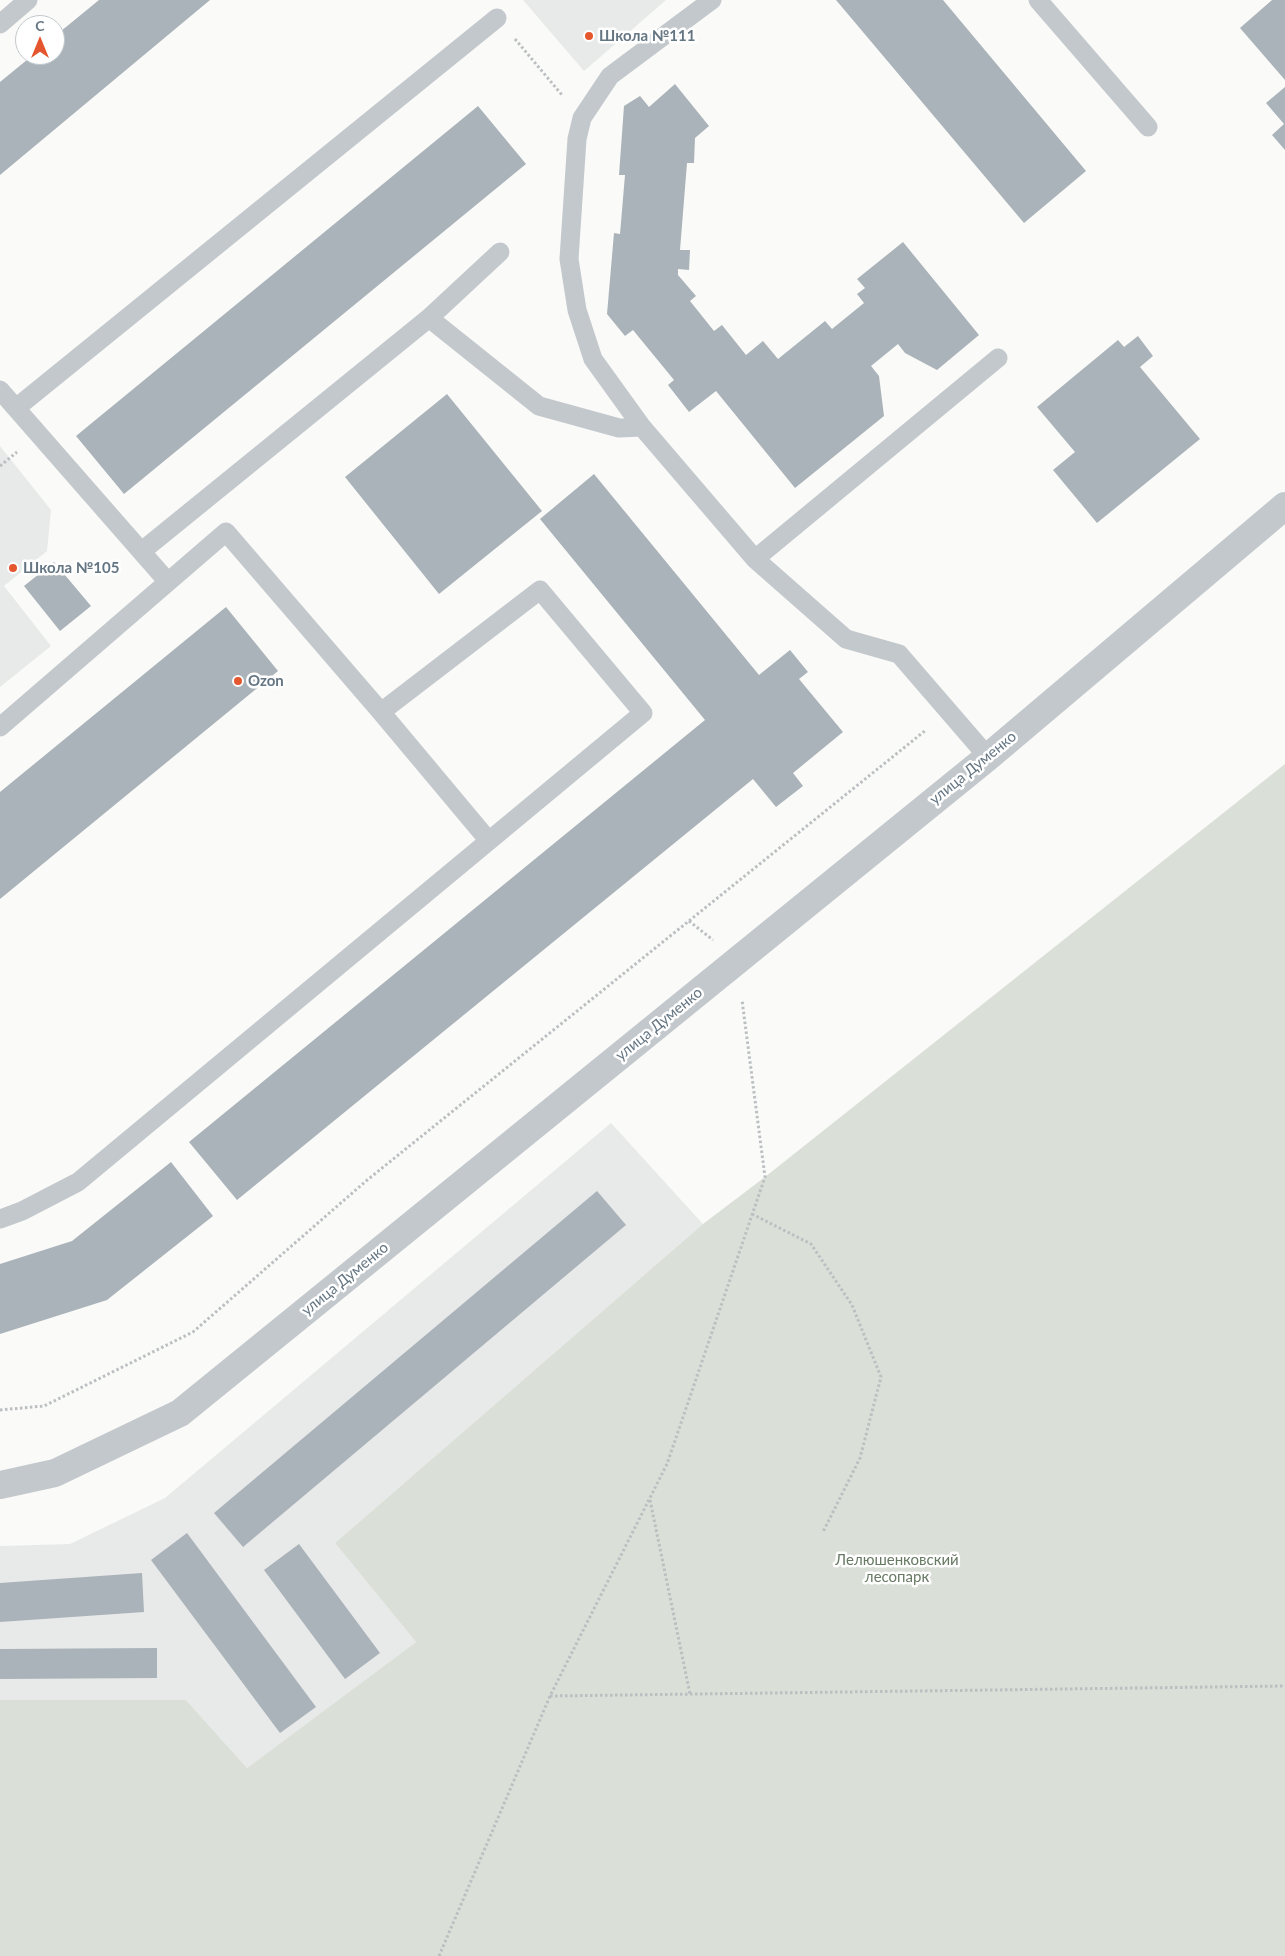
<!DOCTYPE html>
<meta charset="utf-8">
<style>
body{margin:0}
#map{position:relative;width:1285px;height:1956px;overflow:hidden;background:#fafaf8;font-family:Lato,sans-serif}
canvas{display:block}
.north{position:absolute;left:15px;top:15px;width:50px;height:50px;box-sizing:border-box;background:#fff;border:1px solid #c1c8cd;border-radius:50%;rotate:0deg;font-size:14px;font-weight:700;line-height:20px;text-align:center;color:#657683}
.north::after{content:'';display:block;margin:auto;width:18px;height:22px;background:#e4572e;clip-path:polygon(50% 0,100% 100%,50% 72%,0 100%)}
</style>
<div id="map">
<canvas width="1285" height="1956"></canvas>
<div class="north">С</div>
</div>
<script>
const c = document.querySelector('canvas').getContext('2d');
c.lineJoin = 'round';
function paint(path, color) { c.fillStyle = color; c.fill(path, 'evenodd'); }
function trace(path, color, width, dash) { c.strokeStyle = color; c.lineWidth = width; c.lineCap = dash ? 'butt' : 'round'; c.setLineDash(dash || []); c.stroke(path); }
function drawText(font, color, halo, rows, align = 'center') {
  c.font = font + ' Lato,sans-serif'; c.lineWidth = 5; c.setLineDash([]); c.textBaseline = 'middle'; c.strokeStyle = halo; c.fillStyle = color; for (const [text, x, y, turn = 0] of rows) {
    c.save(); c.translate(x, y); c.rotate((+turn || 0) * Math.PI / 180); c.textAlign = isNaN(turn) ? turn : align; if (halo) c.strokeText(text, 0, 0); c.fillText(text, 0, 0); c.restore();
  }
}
paint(new Path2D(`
 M523 0H666L584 71Z
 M0 446 51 510 47 551 4 586 51 646 0 687Z
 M611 1123 703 1224 335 1543 416 1642 247 1768 186 1700H0V1546L70 1544 165 1498Z`), '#e8e9e9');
paint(new Path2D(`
 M1285 764V1956H0V1700H186L247 1768 416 1642 335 1543 703 1224 765 1177Z`), '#dadfd7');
paint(new Path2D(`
 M99 0H210L0 175V82L33 55H55V36Z
 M836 0H943L1086 171 1024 223Z
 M1272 0H1285V80L1240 28Z
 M675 84 709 126 695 138 694 163H687L680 250H690L689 270 678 269V275L696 296 690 301 714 331 722 325 746 355 763 341 778 359 825 321 832 329 864 303 857 294 865 288 857 279 903 242 979 335 937 370 905 353 898 344 871 366 879 376 884 416 795 488 716 391 689 412 668 385 674 380 633 330 625 336 607 314 614 233 620 234 625 175H619L624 106 640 96 649 107Z
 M1285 87V150L1272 135 1284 124 1266 103Z
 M478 106 526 164 124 494 76 436Z
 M1138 336 1153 356 1140 367 1200 439 1097 523 1053 470 1075 452 1037 407 1118 340 1124 347Z
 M447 394 542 511 439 594 345 477Z
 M594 474 759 675 790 650 808 672 799 679 843 732 793 773 803 786 776 807 753 779 237 1200 189 1142 705 720 540 519Z
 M54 562 91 606 60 631 24 586Z
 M226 607 278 671 0 899V792Z
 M171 1162 213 1216 107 1300 0 1334V1264L72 1241Z
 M597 1191 626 1225 243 1547 214 1513Z
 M187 1533 316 1707 280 1733 151 1560Z
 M299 1544 380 1653 345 1679 264 1570Z
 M142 1573 144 1612 0 1622V1583Z
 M157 1648V1678L0 1679V1649Z`), '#aab3b9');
trace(new Path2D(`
 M515 39 562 95
 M0 466 17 452
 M689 921 713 940
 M752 1214 811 1244 852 1305 881 1377 860 1458 823 1532
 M0 1410 44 1406 193 1332 366 1181 926 730
 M650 1500 690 1694
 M550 1696 1285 1686
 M439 1956 550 1696 667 1464 765 1177 742 1000`), '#bbbfc2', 3, [2.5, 2.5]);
trace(new Path2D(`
 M1038 0 1148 127
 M0 24 28 0
 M429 318 539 406 619 428 642 427 755 559 846 639 899 654 988 757
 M0 390 168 582 0 727
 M16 408 497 18
 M642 427 593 359 577 310 569 259 577 139 582 118 610 76 712 0
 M142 551 429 318 500 252
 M755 559 998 358
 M168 582 226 532 381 712 489 841
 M0 1219 22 1211 78 1182 643 713 540 590 381 712`), '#c3c8cc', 19);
trace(new Path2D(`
 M0 1485 55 1473 180 1413 988 757 1285 506`), '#c3c8cc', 28);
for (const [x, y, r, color] of [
 [589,36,5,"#e4572e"],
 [13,568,5,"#e4572e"],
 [238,681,5,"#e4572e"]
]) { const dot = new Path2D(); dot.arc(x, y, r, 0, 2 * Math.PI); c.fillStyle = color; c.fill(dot); trace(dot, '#fff', 2); }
drawText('bold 15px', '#657683', '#fff', [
 ["Школа №111",599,36],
 ["Школа №105",23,568],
 ["Ozon",248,681]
], 'left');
drawText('15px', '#657683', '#fff', [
 ["улица Думенко",973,768,-39],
 ["улица Думенко",659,1024,-39],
 ["улица Думенко",345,1279,-39]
]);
drawText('15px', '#687a64', '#fff', [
 ["Лелюшенковский",897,1560],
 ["лесопарк",897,1577]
]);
</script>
